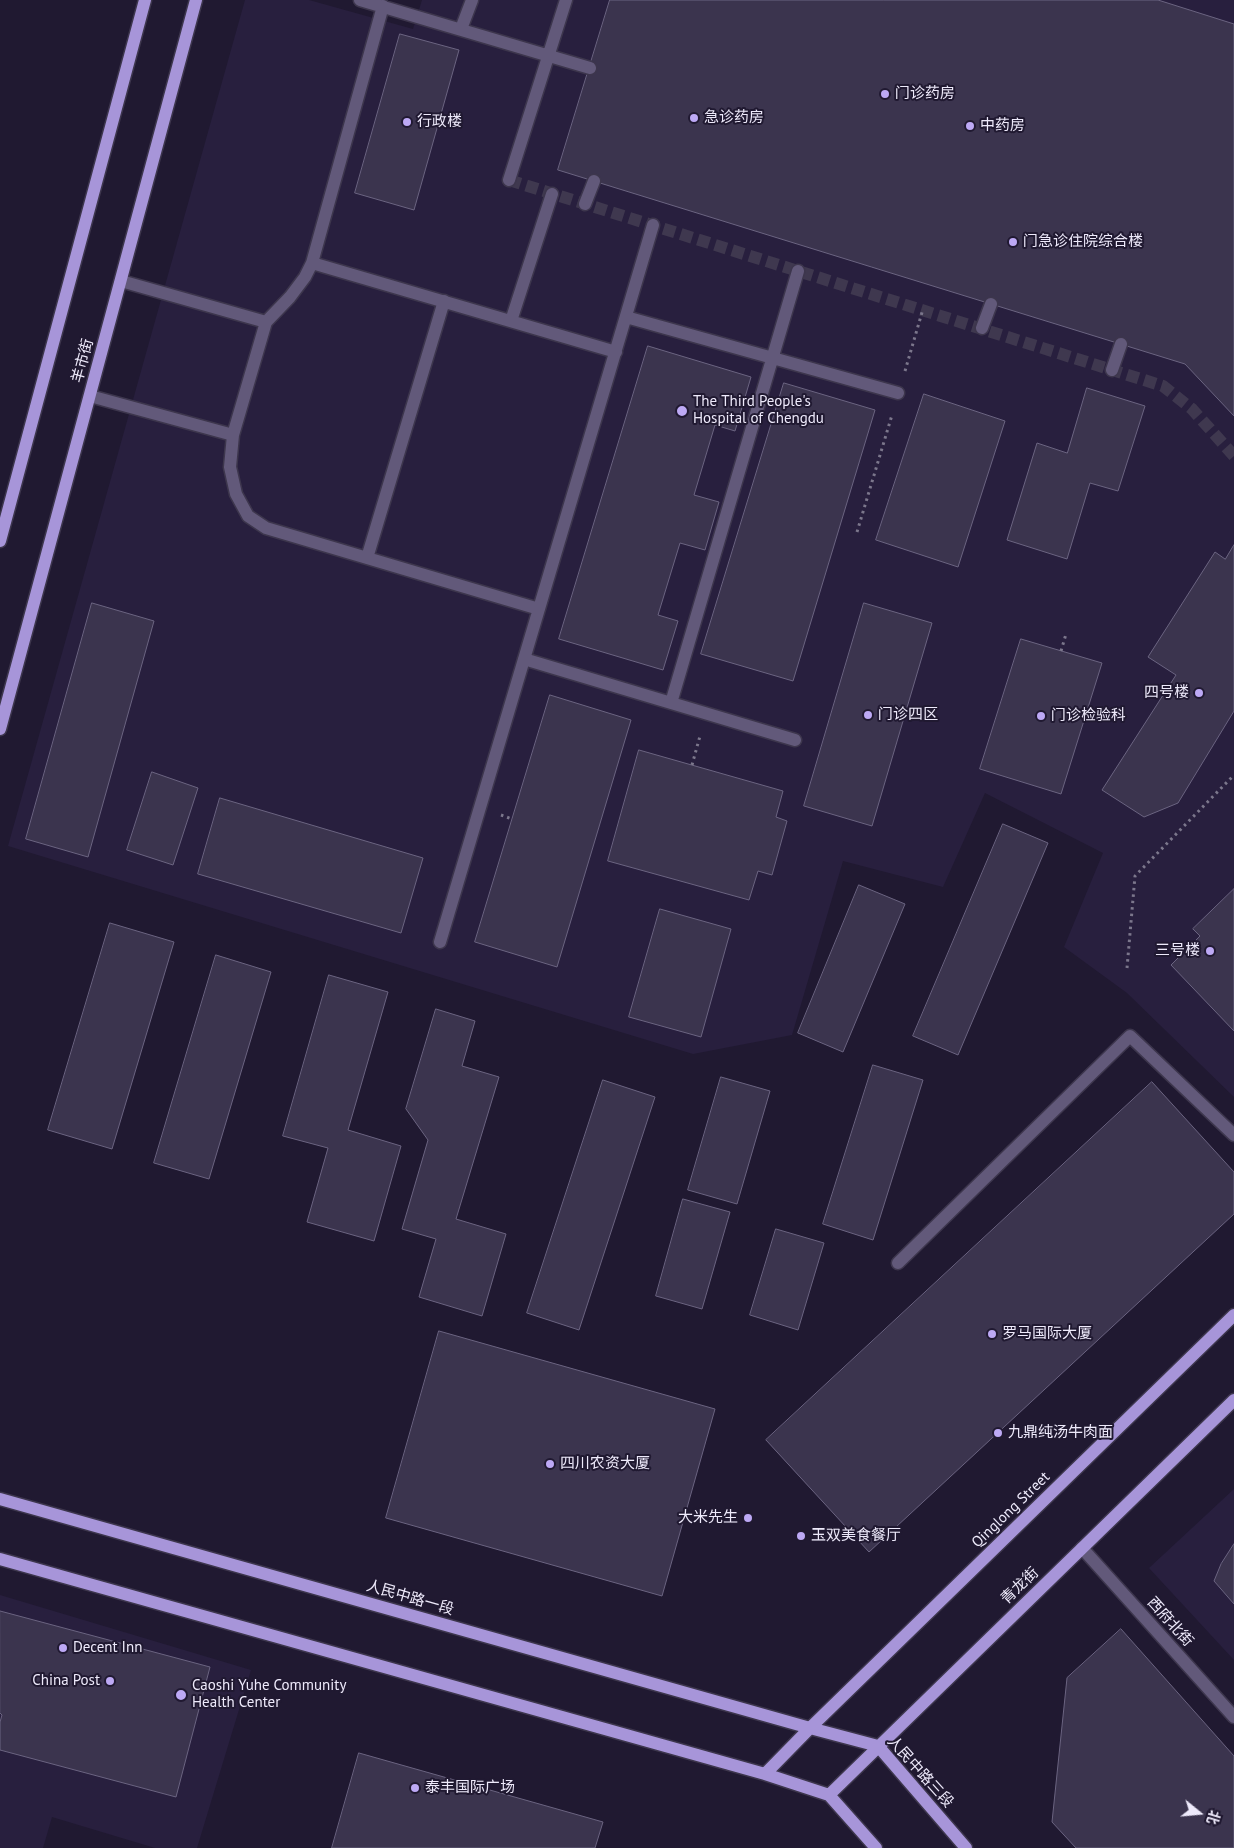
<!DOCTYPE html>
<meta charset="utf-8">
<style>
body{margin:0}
#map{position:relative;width:1234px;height:1848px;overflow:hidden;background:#201931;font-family:"PT Sans","Noto Sans SC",sans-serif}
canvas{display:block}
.north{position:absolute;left:1174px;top:1788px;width:50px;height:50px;-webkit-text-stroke:4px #201931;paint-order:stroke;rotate:107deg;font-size:14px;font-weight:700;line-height:20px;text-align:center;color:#eeeafb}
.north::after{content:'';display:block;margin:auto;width:18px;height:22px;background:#eeeafb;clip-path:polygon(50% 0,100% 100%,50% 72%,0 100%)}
</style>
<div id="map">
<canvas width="1234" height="1848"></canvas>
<div class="north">北</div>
</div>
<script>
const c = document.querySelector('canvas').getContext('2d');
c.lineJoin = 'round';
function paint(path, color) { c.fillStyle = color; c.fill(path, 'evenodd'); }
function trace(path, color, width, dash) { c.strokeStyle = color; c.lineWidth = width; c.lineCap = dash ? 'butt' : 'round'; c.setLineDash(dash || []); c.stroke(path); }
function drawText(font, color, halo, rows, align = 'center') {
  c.font = font + ' "PT Sans","Noto Sans SC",sans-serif'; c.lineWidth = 4; c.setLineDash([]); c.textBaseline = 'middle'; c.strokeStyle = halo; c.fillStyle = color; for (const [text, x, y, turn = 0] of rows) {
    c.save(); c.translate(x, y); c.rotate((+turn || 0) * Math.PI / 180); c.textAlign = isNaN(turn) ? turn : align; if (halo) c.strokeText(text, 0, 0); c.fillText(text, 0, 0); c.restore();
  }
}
paint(new Path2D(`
 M245 0H309L413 29 422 0H1234V1097L1127 993 1064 947 1103 853 985 793 943 887 843 861 792 1035 693 1054 8 846Z
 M1234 1489V1660L1149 1568Z
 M0 1595 251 1670 197 1848H155L52 1817 43 1848H0Z`), '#281f3e');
const building = new Path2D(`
 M610 0H1158L1234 24V416L1185 364 558 170Z
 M400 34 459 50 414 210 355 193Z
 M648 346 751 377 735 431 715 425 694 495 719 502 705 550 680 543 658 615 678 621 663 670 559 639Z
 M784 383 875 410 793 681 701 654Z
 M1087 388 1145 406 1118 491 1090 483 1067 559 1007 540 1037 443 1067 453Z
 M924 394 1005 421 958 567 876 540Z
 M1234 545V711L1178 803 1144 817 1102 790 1176 675 1148 657 1215 552 1225 559Z
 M92 603 154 621 88 857 26 839Z
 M864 603 932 623 872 826 804 806Z
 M1021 639 1102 663 1061 794 980 769Z
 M550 695 631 720 557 967 475 942Z
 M639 750 783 791 776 817 787 821 772 875 758 871 749 900 608 861Z
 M152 772 198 788 173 865 127 850Z
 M220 798 423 858 401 933 198 874Z
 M1003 824 1048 843 958 1055 913 1036Z
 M859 885 905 904 843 1052 798 1033Z
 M1234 889V1031L1171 965 1200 936 1193 929Z
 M660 909 731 929 701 1037 629 1017Z
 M110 923 174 942 112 1149 48 1130Z
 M216 955 271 972 209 1179 154 1163Z
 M329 975 388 992 348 1130 401 1146 374 1241 307 1222 328 1148 283 1136Z
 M436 1009 475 1021 462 1066 499 1077 456 1219 506 1234 482 1316 419 1297 436 1239 402 1229 428 1140 406 1109Z
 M873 1065 923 1080 873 1240 823 1224Z
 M721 1077 770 1091 737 1204 688 1190Z
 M603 1080 655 1097 579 1330 527 1313Z
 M1152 1082 1234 1172V1214L869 1552 766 1440Z
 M683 1199 730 1212 702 1309 656 1296Z
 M776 1229 824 1243 798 1330 750 1315Z
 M439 1331 715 1409 662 1596 386 1518Z
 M1234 1544V1604L1214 1581 1221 1564Z
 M0 1611 210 1667 176 1797 0 1750V1722L2 1715 0 1713Z
 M1121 1629 1234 1756V1848H1076L1052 1822 1067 1678Z
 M359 1753 603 1822 595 1848H332Z`);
paint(building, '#3b344e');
trace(building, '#6b6481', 1);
trace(new Path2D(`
 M509 180 1163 386 1192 409 1234 456`), '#3f384f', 12, [12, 6]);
const minor = new Path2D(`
 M360 0 590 68
 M383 6 312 263 305 277 290 297 266 322 233 435 230 467 236 494 248 516 266 528 539 609
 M461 29 472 0
 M509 180 566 0
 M585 204 594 181
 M312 263 616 352
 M121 281 266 322
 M626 317 898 393
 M511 321 552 194
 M982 328 991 304
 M1112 370 1121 344
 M90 396 233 435
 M367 558 444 301
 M524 659 795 740
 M671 703 798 271
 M440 942 653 225
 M898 1263 1130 1036 1234 1135
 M1082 1548 1234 1717`);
const major = new Path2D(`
 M0 541 145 0
 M0 729 196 0
 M0 1499 810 1728 878 1746 966 1848
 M0 1559 765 1774 829 1795 876 1848
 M765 1774 810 1728 1234 1315
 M829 1795 1234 1400`);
trace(minor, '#3d364d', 15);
trace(major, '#3d364d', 15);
trace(new Path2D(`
 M905 371 923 309
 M857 532 892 415
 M1061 651 1066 634
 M692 765 700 736
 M501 815 512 819
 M1127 968 1135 876 1234 775`), '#7c778c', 3, [2.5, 4]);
trace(minor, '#62597a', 12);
trace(major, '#a795d9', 12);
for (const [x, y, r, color] of [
 [885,94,5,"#bda9f5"],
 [694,118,5,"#bda9f5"],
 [407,122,5,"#bda9f5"],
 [970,126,5,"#bda9f5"],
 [1013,242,5,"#bda9f5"],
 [682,411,6,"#bda9f5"],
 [1199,693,5,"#bda9f5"],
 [868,715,5,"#bda9f5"],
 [1041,716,5,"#bda9f5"],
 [1210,951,5,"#bda9f5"],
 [992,1334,5,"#bda9f5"],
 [998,1433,5,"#bda9f5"],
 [550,1464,5,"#bda9f5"],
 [748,1518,5,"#bda9f5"],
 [801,1536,5,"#bda9f5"],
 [63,1648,5,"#bda9f5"],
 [110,1681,5,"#bda9f5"],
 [181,1695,6,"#bda9f5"],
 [415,1788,5,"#bda9f5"]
]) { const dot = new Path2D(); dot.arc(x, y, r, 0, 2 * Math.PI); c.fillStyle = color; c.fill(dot); trace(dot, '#201931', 2); }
drawText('15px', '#eeeafb', '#201931', [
 ["门诊药房",895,94],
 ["急诊药房",704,118],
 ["行政楼",417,122],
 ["中药房",980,126],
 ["门急诊住院综合楼",1023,242],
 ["The Third People's",693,402],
 ["Hospital of Chengdu",693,419],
 ["四号楼",1189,693,"right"],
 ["门诊四区",878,715],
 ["门诊检验科",1051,716],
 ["三号楼",1200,951,"right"],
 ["罗马国际大厦",1002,1334],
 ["九鼎纯汤牛肉面",1008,1433],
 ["四川农资大厦",560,1464],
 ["大米先生",738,1518,"right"],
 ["玉双美食餐厅",811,1536],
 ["Decent Inn",73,1648],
 ["China Post",100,1681,"right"],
 ["Caoshi Yuhe Community",192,1686],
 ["Health Center",192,1703],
 ["泰丰国际广场",425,1788]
], 'left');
drawText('15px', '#eeeafb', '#201931', [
 ["羊市街",83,361,-75],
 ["Qinglong Street",1011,1510,-44],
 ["青龙街",1020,1586,-44],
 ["人民中路一段",410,1598,16],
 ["西府北街",1170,1622,48],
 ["人民中路三段",920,1772,48]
]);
</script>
